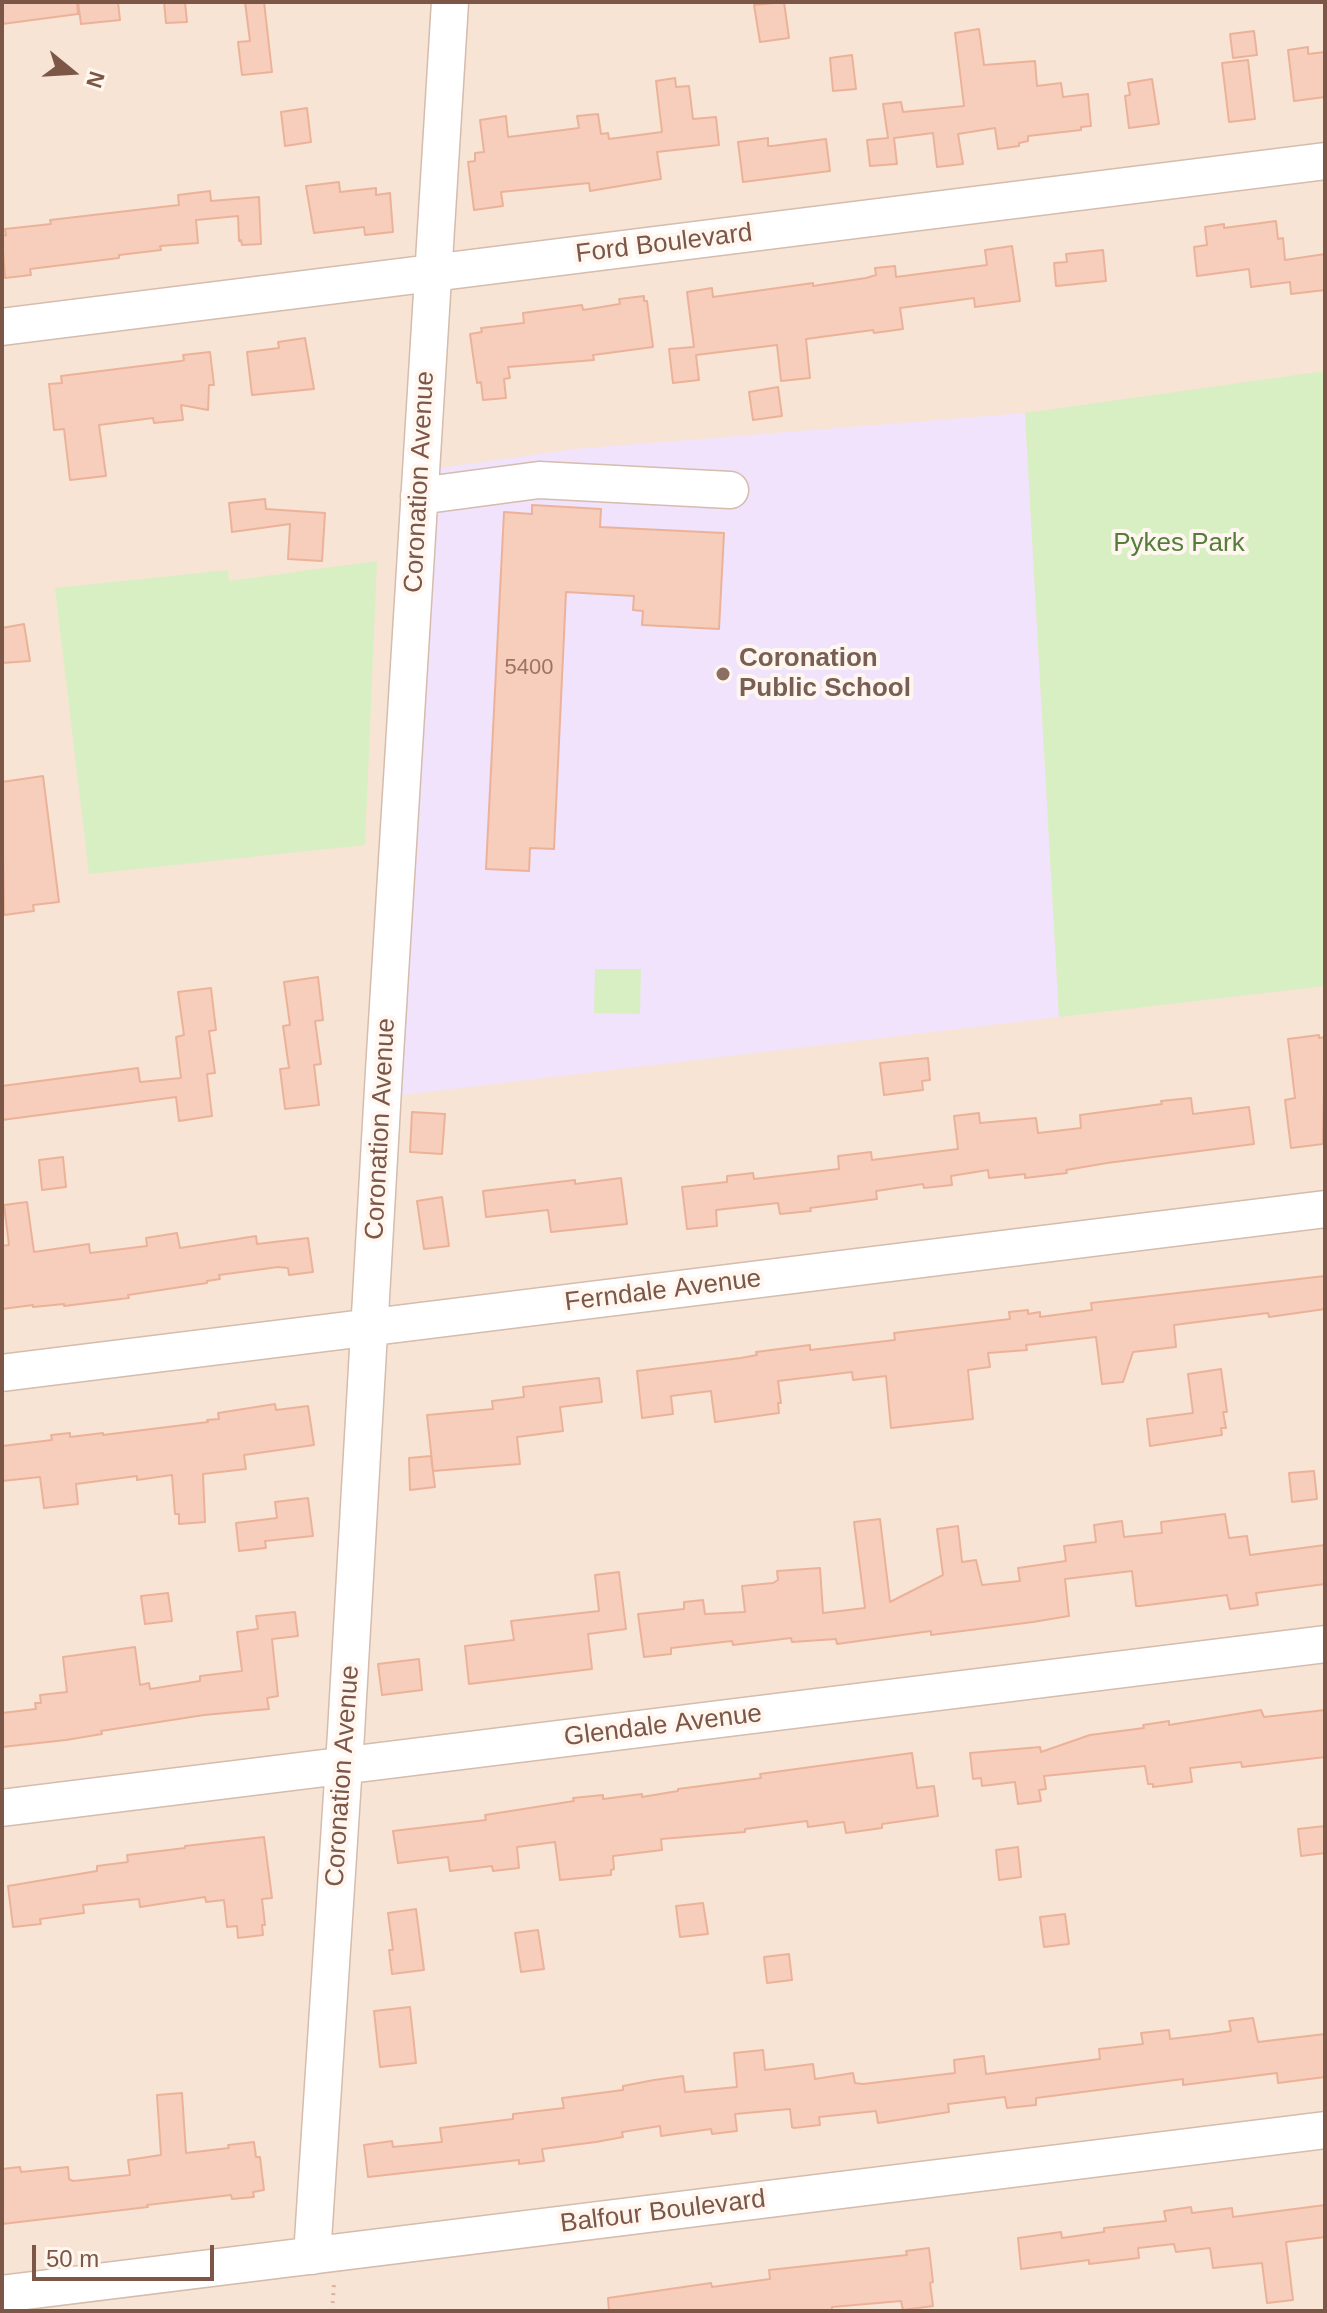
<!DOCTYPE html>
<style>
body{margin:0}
#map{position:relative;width:1327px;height:2313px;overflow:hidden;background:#fff3e7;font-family:Arial,sans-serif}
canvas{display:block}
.frame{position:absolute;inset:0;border:4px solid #7c5647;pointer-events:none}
.north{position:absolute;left:32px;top:32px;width:80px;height:80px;-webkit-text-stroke:6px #fff7ef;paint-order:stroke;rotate:108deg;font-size:22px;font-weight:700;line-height:32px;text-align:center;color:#7c5647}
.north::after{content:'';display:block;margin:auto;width:28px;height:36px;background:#7c5647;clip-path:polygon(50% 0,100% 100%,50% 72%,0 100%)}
.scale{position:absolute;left:32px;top:2245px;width:182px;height:36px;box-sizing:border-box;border:4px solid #7c5647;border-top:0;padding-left:10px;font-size:24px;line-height:28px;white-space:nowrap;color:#7c5647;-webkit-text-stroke:6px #fff7ef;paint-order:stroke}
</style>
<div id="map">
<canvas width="1327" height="2313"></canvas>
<div class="frame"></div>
<div class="north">N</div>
<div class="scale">50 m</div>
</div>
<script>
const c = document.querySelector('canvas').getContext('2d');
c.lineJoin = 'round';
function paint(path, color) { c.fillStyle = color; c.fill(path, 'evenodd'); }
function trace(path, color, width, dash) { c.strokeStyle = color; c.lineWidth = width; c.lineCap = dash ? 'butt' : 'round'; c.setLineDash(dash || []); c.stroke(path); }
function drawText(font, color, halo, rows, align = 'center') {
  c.font = font + ' Arial,sans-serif'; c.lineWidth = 8; c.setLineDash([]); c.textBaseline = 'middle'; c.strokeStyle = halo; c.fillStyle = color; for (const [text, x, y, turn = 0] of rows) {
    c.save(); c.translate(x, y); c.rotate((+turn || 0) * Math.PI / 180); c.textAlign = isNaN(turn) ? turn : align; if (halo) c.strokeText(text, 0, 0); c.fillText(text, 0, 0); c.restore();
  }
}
paint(new Path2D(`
 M2 2H1325V2311H2Z`), '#f7e4d4');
paint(new Path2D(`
 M1025 413 1059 1017 376 1098 419 471 575 449Z`), '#f0e3fb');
paint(new Path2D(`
 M1325 371V986L1059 1017 1025 413Z
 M377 561 365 845 89 874 55 588 228 570 229 581Z
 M595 969H641L640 1014 594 1013Z`), '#d8efc3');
const building = new Path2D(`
 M2 2H77L78 14 2 24Z
 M78 2H118L120 20 81 24Z
 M164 2H185L187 22 166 23Z
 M245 2H264L272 72 242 75 238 42 250 41Z
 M784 2 789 38 760 42 754 5Z
 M979 29 984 65 1035 61 1037 86 1061 83 1063 97 1088 94 1091 126 1081 127V130L1028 136V141L1019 143V146L998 149 995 128 958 134 963 164 937 167 933 133 894 138 897 164 870 166 867 140 888 138 883 104 901 102 903 112 964 106 955 33Z
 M1254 31 1257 55 1233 58 1230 34Z
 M1308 47V54L1325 52V97L1294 101 1288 50Z
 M852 55 856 89 833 91 830 58Z
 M1248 60 1255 119 1229 122 1222 63Z
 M675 78 676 87 689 86 693 119 716 117 719 145 657 152 661 179 590 191 589 183 501 192 503 206 474 210 468 162 475 161V153L484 152 480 120 506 116 508 137 579 128 577 116 598 114 601 134 608 133 609 139 662 132 656 81Z
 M1152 79 1159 124 1129 128 1125 96 1130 95 1128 83Z
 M307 108 311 142 285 146 281 112Z
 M768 138V146H772L826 139 830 171 743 182 738 142Z
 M339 182 340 192 376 188V195L390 193 393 232 365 235 364 227 314 233 306 186Z
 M210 191 211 201 259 197 261 244 242 245 241 240 239 241 238 216 196 220 198 243 160 246 161 250 119 255V258L30 269 31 275 5 278 2 236 6 235 5 229 51 224 50 220 179 205 178 195Z
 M1276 221 1278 239 1283 238 1285 260 1325 254V290L1291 294 1290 282 1251 287 1249 269 1197 276 1194 247 1207 245 1205 227 1224 224V228Z
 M1012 246 1020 301 975 307 974 298 900 308 903 329 874 333 873 330 806 339 810 378 781 381 777 345 696 355 699 380 673 383 669 349 694 347 687 292 712 288 713 297 813 283V286L866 278 876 275 875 268 895 266 896 277 987 265 985 250Z
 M1103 250 1106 281 1056 286 1054 263 1067 262 1066 254Z
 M644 296V301H647L653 347 593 355 594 360 508 367 510 378 504 379 506 398 483 400 481 382 477 383 470 334 482 332 481 328 524 323 523 313 582 305 583 310 620 304 619 299Z
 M305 338 314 389 252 395 247 352 279 348 278 342Z
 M210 352 214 385H209L208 410 181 405 183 420 154 423 153 418 99 425 106 476 70 480 64 429 54 430 49 384 62 383 61 376 181 361 184 360 183 355Z
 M778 387 782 416 753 420 749 392Z
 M265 499 266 509 325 513 322 561 288 559 290 524 232 532 229 503Z
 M532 505 601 509 600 527 724 533 719 629 642 625 643 611 633 610 634 596 566 592 554 849 530 848 529 871 486 869 504 512 532 514Z
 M24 624 30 661 2 663V628Z
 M43 776 59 902 33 905 34 911 4 915 2 782Z
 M318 977 323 1020 315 1021 321 1064 314 1065 319 1105 285 1109 280 1069 289 1068 283 1026 290 1025 284 982Z
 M211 988 216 1030 209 1031 215 1073 207 1074 212 1116 179 1121 176 1097 2 1120V1086L138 1068 140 1082 181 1078 176 1037 184 1035 178 992Z
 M1319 1035V1038L1325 1037 1323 1144 1291 1148 1285 1100 1295 1098 1288 1039Z
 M928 1058 930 1080 922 1081 923 1090 884 1095 880 1063Z
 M1191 1098 1193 1114 1249 1107 1254 1144 1107 1163 1066 1170 1067 1173 1025 1178V1174L989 1178 988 1170 951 1176 952 1185 924 1188 923 1184 876 1191 877 1199 810 1208 811 1211 780 1214 778 1203 716 1210 717 1226 687 1229 682 1187 727 1182V1176L753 1173 754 1179 839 1169 838 1156 871 1152 872 1160 958 1149 954 1116 979 1113 980 1123 1036 1118 1038 1133 1081 1128 1080 1115 1162 1104 1161 1101Z
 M412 1112 445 1114 442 1154 410 1152Z
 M63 1157 66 1187 42 1190 39 1160Z
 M621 1178 627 1224 551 1232 548 1210 486 1217 483 1191 575 1180V1184Z
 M442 1197 449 1246 424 1249 417 1201Z
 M27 1202 34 1252 89 1244 90 1253 147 1246 146 1238 177 1233 180 1248 256 1236 257 1244 308 1238 313 1272 289 1275 288 1268 278 1267 219 1275 220 1279 207 1281V1283L128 1295 129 1298 64 1306V1304L33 1307V1305L2 1309V1246L9 1245 4 1205Z
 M1325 1276V1309L1269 1317 1268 1313 1174 1325 1176 1347 1133 1352 1123 1382 1102 1384 1096 1337 1026 1345 1027 1350 988 1353 990 1367 968 1370 973 1419 891 1428 886 1376 853 1380 852 1372 778 1381 781 1403H778L779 1413 715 1422 711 1391 671 1396 673 1414 642 1418 637 1371 741 1358 757 1355 756 1352 810 1345V1350L895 1340 894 1333 1010 1319 1009 1312 1028 1310V1314L1040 1312V1317L1092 1310 1091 1303Z
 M1221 1369 1227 1412H1223L1226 1428H1221L1222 1435 1150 1446 1147 1419 1193 1413 1188 1374Z
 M599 1378 602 1402 560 1407 563 1431 517 1437 520 1464 433 1471 427 1415 493 1409 492 1401 524 1397 523 1387Z
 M275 1404 276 1410 308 1406 314 1445 244 1455 246 1469 203 1474 205 1522 179 1524V1514H175L172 1475 137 1480V1476L76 1484 78 1504 44 1508 40 1477 2 1481V1446L52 1440 51 1435 70 1433V1437L103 1433V1435L208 1422 207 1420 219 1419 218 1413Z
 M431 1456 435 1487 410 1490 409 1458Z
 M1314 1471 1317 1499 1292 1502 1289 1473Z
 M308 1498 313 1536 265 1541 266 1548 239 1551 236 1523 277 1518 275 1502Z
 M1225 1514 1229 1538 1247 1536 1250 1555 1325 1545V1584L1256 1593 1258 1605 1230 1609 1227 1595 1140 1606H1136L1132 1571 1065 1579 1069 1616 1033 1622 931 1635V1631L837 1644 836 1639 792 1642 791 1638 733 1645 732 1641 671 1648V1654L644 1657 638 1614 684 1609V1602L703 1600 705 1614 745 1612 742 1586 773 1583 778 1580 777 1571 820 1568 823 1613 865 1608 854 1522 880 1519 890 1602 943 1575 937 1529 958 1526 962 1562 976 1560 982 1585 1020 1581 1018 1568 1066 1561 1064 1546 1096 1542 1094 1525 1122 1521 1124 1537 1162 1533 1161 1522Z
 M619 1572 626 1629 588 1634 592 1669 469 1684 465 1646 514 1640 511 1621 599 1611 595 1575Z
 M168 1593 172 1621 145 1624 141 1596Z
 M295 1612 298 1636 272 1639 278 1696 267 1698 269 1709 204 1715 101 1731 102 1734 66 1740 2 1747V1713L36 1709 35 1703H41L40 1695 67 1692 63 1657 135 1647 140 1685 149 1683 150 1689 200 1681V1676L242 1671 237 1632 258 1629 256 1616Z
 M419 1659 422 1690 382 1695 378 1664Z
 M1261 1710 1264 1717 1325 1710V1757L1242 1767 1241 1762 1190 1768 1192 1782 1153 1787V1784H1148L1145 1766 1044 1776 1046 1789 1039 1790 1041 1801 1018 1804 1015 1782 982 1786 981 1778 973 1779 970 1753 1040 1747 1041 1752 1090 1735 1144 1728 1143 1725 1169 1721V1725Z
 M912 1753 917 1788 934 1786 938 1816 882 1824V1828L846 1833 844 1822 808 1827 807 1821 745 1829V1832L661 1839 662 1850 613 1856 614 1869 611 1870V1875L560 1880 555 1842 517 1847 519 1868 493 1871 492 1866 450 1871 448 1857 398 1863 393 1831 486 1820 485 1815 574 1801 573 1798 603 1795V1799L642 1794V1797L678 1791V1789L761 1778 760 1774Z
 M1325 1826V1853L1301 1856 1298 1829Z
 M264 1837 272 1898 262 1899 265 1925H262L263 1935 238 1938 237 1926 227 1927 224 1900 206 1902 205 1897 140 1907 139 1899 83 1905 84 1913 40 1919 41 1924 13 1927 8 1886 97 1871V1866L128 1862 127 1855 185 1848V1846Z
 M1018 1847 1021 1877 999 1880 996 1850Z
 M703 1903 708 1934 680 1937 676 1906Z
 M416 1909 424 1970 392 1974 389 1950H393L388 1913Z
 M1065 1914 1069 1944 1044 1947 1040 1917Z
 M538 1930 544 1969 521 1972 515 1933Z
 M789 1954 792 1980 767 1983 764 1957Z
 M410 2007 416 2063 380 2067 374 2011Z
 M1253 2018 1258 2042 1325 2034V2077L1278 2083 1277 2073 1183 2085V2079L1036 2098V2105L1007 2108 1005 2097 948 2104 949 2112 878 2123 876 2111 819 2117 820 2125 794 2128 792 2127 790 2109 735 2114 737 2131 712 2134 711 2129 661 2136 660 2126 622 2132 623 2137 596 2142 542 2149 544 2161 519 2164V2160L368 2177 364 2145 392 2141 393 2147 442 2142 440 2128 513 2119V2114L564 2108 562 2098 623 2090V2086L654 2080 683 2076 685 2092 737 2087 734 2053 763 2050 765 2070 813 2064 815 2079 853 2073 855 2083 863 2084 955 2073 954 2060 984 2056 986 2074 1100 2059 1099 2049 1143 2044 1141 2033 1169 2030 1170 2039 1212 2034 1231 2031 1229 2021Z
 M182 2093 186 2153 229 2148 228 2145 254 2142 256 2157H260L264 2190 253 2192 254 2197 232 2199 231 2195 147 2205 148 2207 2 2224V2169L20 2167 21 2172 68 2167 69 2179 73 2181 130 2175 128 2160 161 2155 157 2095Z
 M1325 2205V2237L1286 2242 1293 2300 1267 2303 1262 2263 1213 2268 1210 2248 1176 2252 1174 2244 1138 2248 1139 2258 1089 2264V2260L1021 2269 1018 2238 1061 2232 1062 2238 1104 2232V2228L1166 2221 1164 2211 1191 2207 1192 2213 1232 2208 1233 2217Z
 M929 2248 933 2282 930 2283 933 2306 903 2310 901 2301 832 2307V2311H609L608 2298 711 2283 712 2287 770 2279 769 2270 907 2255 906 2251Z`);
paint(building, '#f7cebb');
trace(building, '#ecb299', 2);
const minor = new Path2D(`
 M2 327 1325 161
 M419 496 539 480 730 490
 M2 1373 1325 1209
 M2 1808 1325 1644
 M312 2256 346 1733 384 1071 450 2
 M2 2294 1325 2130`);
trace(minor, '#d5bcad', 39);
trace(new Path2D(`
 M332 2311 334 2284`), '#ddb19d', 4, [2, 6]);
trace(minor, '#fff', 36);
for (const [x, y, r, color] of [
 [723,674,8,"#8d6e63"]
]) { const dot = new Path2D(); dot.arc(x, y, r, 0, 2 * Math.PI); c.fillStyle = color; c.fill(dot); trace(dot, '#fff7ef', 3); }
drawText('22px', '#9b7464', null, [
 ["5400",529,668]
]);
drawText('26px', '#7c5647', '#fff7ef', [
 ["Ford Boulevard",664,244,-7],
 ["Coronation Avenue",420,482,-87],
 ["Coronation Avenue",381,1129,-87],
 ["Ferndale Avenue",663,1291,-7],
 ["Glendale Avenue",663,1726,-7],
 ["Coronation Avenue",343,1776,-86],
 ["Balfour Boulevard",663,2212,-7]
]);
drawText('26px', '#547d3b', '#fff7ef', [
 ["Pykes Park",1179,544]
]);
drawText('bold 26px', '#785e54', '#fff7ef', [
 ["Coronation",739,659],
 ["Public School",739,689]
], 'left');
</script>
